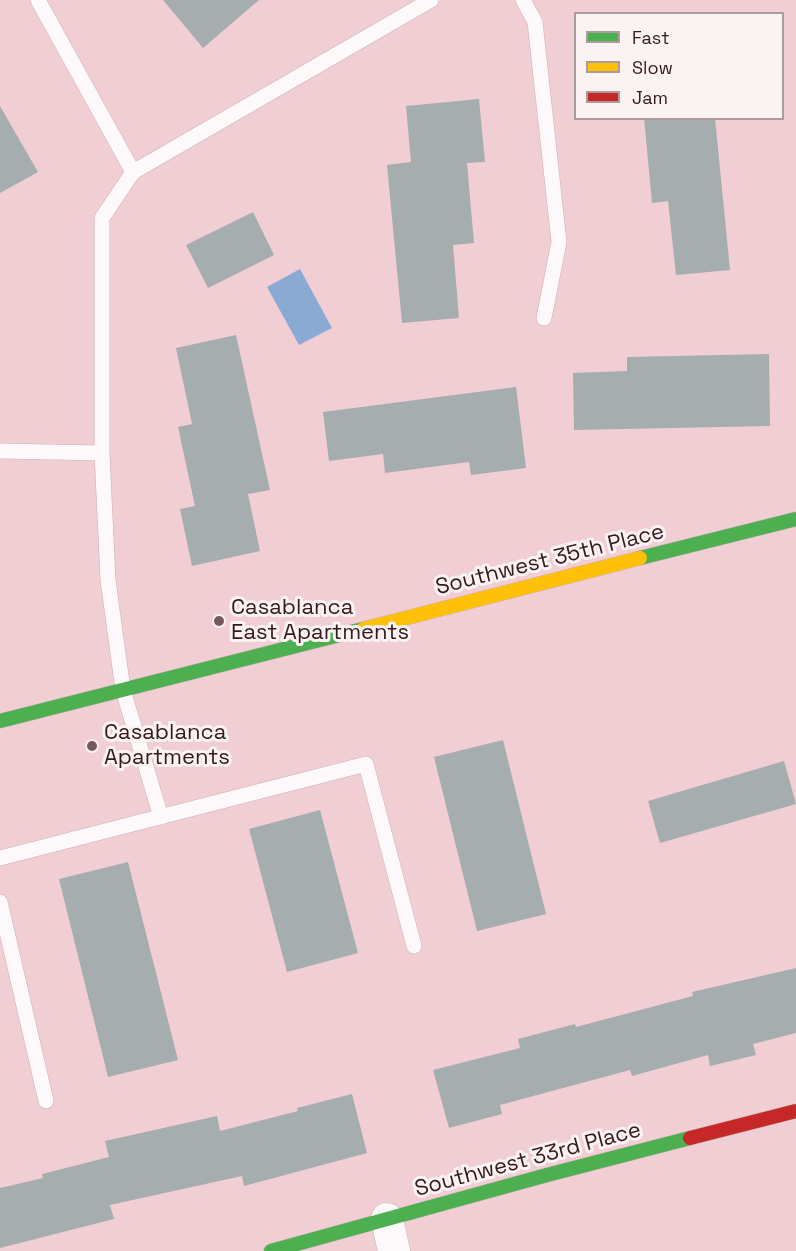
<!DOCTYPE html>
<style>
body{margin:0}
#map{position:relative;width:796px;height:1251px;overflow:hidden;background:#f0ced4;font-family:"Space Grotesk",sans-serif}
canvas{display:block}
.legend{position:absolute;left:574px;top:12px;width:210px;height:108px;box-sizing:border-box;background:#faf2f3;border:2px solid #ab9b9e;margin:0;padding:8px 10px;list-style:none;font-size:18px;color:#34191e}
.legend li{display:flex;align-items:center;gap:12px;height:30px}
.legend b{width:30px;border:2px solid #ab9b9e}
</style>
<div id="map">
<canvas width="796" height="1251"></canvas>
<ul class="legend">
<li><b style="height:8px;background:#4caf50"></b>Fast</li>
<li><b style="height:8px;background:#ffc107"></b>Slow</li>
<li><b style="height:8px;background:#c62828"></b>Jam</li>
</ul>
</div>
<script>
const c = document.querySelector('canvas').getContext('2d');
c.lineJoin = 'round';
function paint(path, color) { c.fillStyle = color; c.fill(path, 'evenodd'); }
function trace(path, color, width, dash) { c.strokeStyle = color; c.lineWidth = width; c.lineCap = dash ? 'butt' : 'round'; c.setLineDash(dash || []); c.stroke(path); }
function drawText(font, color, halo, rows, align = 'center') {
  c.font = font + ' "Space Grotesk",sans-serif'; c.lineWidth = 6; c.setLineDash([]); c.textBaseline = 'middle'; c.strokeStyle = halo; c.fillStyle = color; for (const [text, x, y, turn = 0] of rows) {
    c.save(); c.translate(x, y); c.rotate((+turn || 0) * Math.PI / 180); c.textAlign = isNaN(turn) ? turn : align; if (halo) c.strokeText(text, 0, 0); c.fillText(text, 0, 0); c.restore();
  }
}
paint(new Path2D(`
 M300 269 332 328 299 345 267 287Z`), '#8aaad3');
paint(new Path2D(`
 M163 0H259L203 48Z
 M479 99 485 162 467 163 474 243 453 245 459 318 402 323 387 165 411 162 406 106Z
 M0 106 38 172 0 193Z
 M644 118H715L730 270 676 275 668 201 652 203Z
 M253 212 274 255 208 288 186 245Z
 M236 335 270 490 248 494 260 551 192 566 180 509 195 506 178 427 192 424 176 348Z
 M769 354 770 426 574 430 573 373 627 371V357Z
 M516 387 526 468 471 475 469 462 385 473 383 454 329 461 323 412Z
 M503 740 546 914 477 931 434 757Z
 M784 761 796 804 660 843 648 801Z
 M320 810 358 953 287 972 249 829Z
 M128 862 178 1060 108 1077 59 879Z
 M796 968V1033L753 1044 756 1055 710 1066 708 1055 632 1076 630 1070 500 1105 502 1114 449 1128 433 1070 520 1048 518 1039 575 1024 576 1027 693 996 692 992Z
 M352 1094 367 1153 244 1186 242 1176 110 1205 114 1219 0 1248V1188L43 1178 42 1174 109 1157 105 1141 217 1116 220 1131 298 1111 297 1108Z`), '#a6adae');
const lane = new Path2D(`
 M38 0 133 172
 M523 0 535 22 559 242 544 318
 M0 451 102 453
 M161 817 123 690 108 580 102 453V218L133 172 431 0
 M0 858 366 764 414 946
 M0 902 46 1101`);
const street = new Path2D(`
 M387 1219 394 1251`);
const fast = new Path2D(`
 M640 558 796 519
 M0 721 363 629
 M271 1251 547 1175 690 1138`);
const slow = new Path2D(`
 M363 629 640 558`);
const jam = new Path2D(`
 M690 1138 796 1111`);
trace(lane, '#cbaeb3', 16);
trace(street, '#cbaeb3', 33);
trace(fast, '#cbaeb3', 15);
trace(slow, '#cbaeb3', 15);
trace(jam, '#cbaeb3', 15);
trace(lane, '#fdf8f9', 15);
trace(street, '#fdf8f9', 32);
trace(fast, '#4caf50', 14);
trace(slow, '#ffc107', 14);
trace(jam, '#c62828', 14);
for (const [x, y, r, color] of [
 [219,621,6,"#76585e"],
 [92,746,6,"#76585e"]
]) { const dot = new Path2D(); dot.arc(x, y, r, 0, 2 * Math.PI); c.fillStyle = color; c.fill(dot); trace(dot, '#faf2f3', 2); }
drawText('22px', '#34191e', '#faf2f3', [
 ["Southwest 35th Place",550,560,-14],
 ["Southwest 33rd Place",528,1160,-15]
]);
drawText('22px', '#34191e', '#faf2f3', [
 ["Casablanca",231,608],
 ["East Apartments",231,633],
 ["Casablanca",104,733],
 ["Apartments",104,758]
], 'left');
</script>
